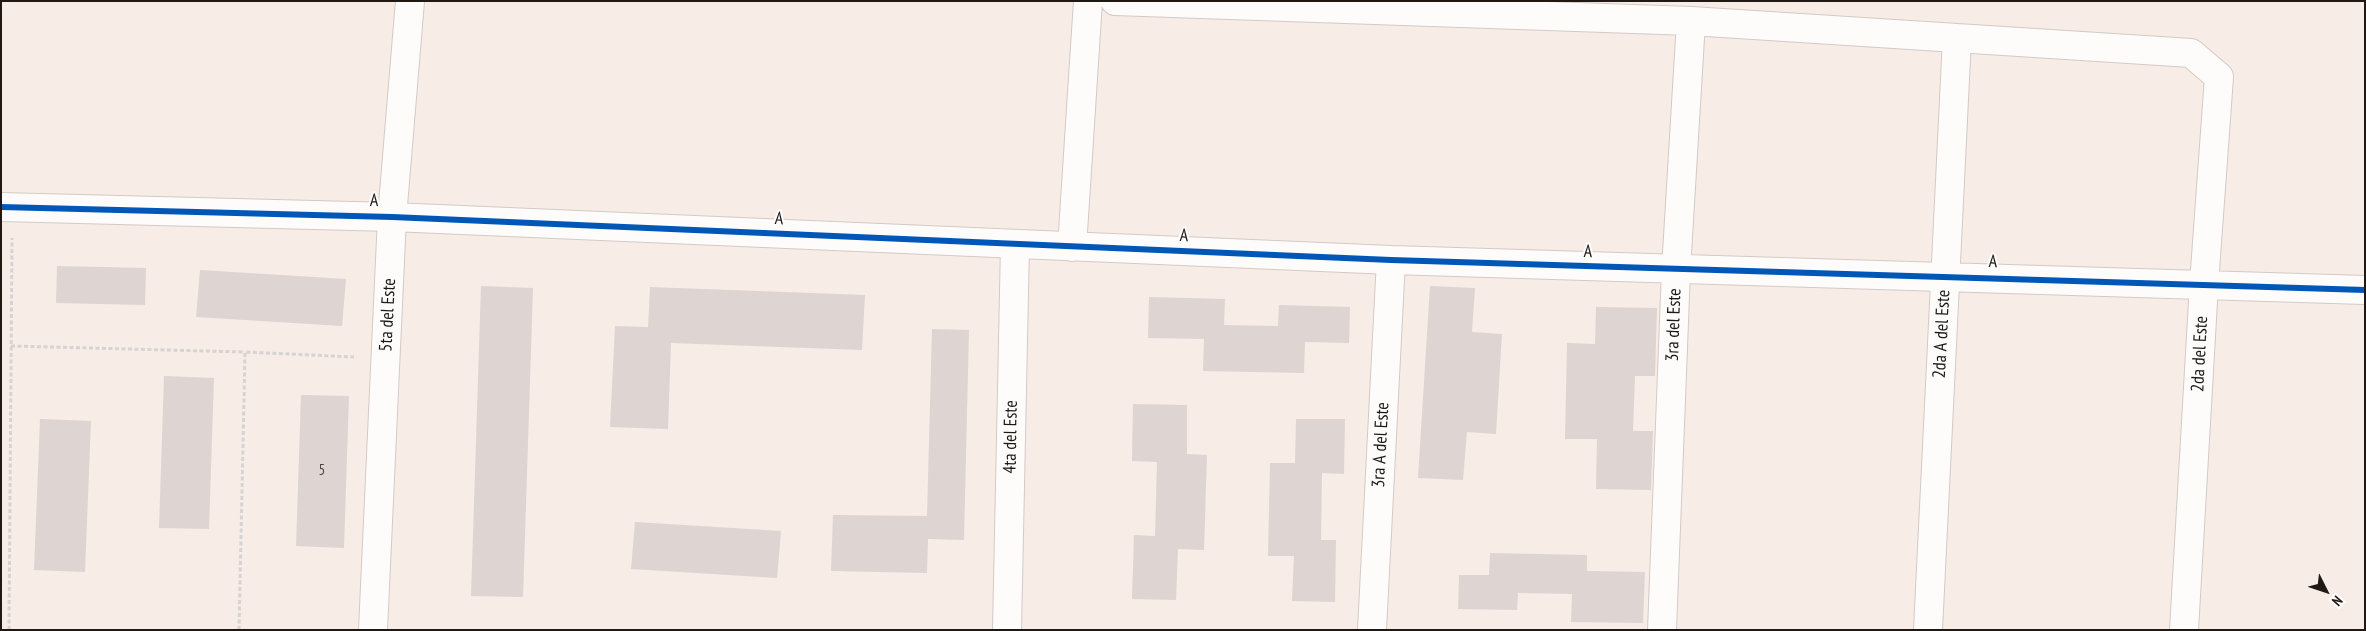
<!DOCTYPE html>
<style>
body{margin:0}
#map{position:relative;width:2366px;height:631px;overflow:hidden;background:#f7ece6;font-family:"PT Sans Narrow",sans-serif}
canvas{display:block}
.frame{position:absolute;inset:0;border:2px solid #201813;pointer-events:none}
.north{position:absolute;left:2301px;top:566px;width:50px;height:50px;-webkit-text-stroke:4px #fcfcfc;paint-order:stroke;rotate:131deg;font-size:14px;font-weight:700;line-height:20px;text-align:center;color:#201813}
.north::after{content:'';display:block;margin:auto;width:18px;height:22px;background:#201813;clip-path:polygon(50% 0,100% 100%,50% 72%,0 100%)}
</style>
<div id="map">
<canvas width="2366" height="631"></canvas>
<div class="frame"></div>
<div class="north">N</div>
</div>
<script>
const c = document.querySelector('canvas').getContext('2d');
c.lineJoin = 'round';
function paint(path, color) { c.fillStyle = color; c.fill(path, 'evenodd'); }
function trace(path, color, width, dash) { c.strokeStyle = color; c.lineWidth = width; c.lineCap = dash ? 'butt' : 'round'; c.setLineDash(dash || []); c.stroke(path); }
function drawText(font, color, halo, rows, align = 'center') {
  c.font = font + ' "PT Sans Narrow",sans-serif'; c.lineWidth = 4; c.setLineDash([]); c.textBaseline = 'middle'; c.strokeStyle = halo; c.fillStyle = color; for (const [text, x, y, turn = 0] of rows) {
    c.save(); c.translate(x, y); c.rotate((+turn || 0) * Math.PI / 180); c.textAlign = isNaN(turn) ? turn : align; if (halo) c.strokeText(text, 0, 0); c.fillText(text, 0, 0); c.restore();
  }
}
paint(new Path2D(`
 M57 266 146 268 145 305 56 303Z
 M200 270 346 279 342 326 196 317Z
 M481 286 533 288 523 597 471 596Z
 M1430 286 1475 288 1472 332 1502 334 1496 434 1467 432 1463 480 1418 478Z
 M650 287 865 295 862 350 671 343 668 429 610 427 615 326 648 327Z
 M1149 297 1225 299 1224 325 1278 326 1279 305 1350 307 1349 343 1305 342 1304 373 1203 371 1204 339 1148 338Z
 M1596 307 1657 308 1655 376H1635L1633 431H1653L1651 490 1596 489 1597 439H1565L1567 343 1595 344Z
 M932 329 969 330 964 540 928 539 927 573 831 571 833 515 927 516Z
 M164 376 214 378 209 529 159 528Z
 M301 395 349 396 344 548 296 546Z
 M1133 404 1187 405V454L1207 455 1204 550 1178 549 1176 600 1132 599 1134 535 1155 536 1157 462 1132 461Z
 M40 419 91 421 85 572 34 570Z
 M1296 419H1345L1344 474 1322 473 1321 540H1336L1335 602 1292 601 1294 556H1268L1270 463H1295Z
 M635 522 781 531 777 578 631 569Z
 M1490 553 1587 555V571L1645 572 1643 623 1571 622 1572 594 1518 593 1517 610 1458 609 1459 575H1489Z`), '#ded4d1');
const minor = new Path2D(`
 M1115 1 1691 21 2191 53 2219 77 2204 284 2184 630
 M1 207 392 217 1391 260 2365 290
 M1072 247 1088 1
 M373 630 392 217 410 1
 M1007 630 1015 245
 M1372 630 1391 260
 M1662 630 1676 270 1691 21
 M1928 630 1957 38`);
trace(minor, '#d3cac5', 30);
trace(new Path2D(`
 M11 346 245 352
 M9 630 12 238
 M239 630 245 352 354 357`), '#d6d3d2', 3, [4, 2.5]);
trace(minor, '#fefcfb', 28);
trace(new Path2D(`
 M1 207 392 217 1391 260 2365 290`), '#0057b8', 6);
drawText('15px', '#504742', null, [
 ["5",322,471]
]);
drawText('18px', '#201813', '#fcfcfc', [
 ["A",374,201,1],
 ["A",779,219,3],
 ["A",1184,236,2],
 ["A",1588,252,2],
 ["A",1993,262,2],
 ["5ta del Este",388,315,-87],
 ["3ra del Este",1674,325,-88],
 ["2da A del Este",1942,334,-87],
 ["2da del Este",2200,354,-87],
 ["4ta del Este",1011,437,-89],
 ["3ra A del Este",1381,445,-87]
]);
</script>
